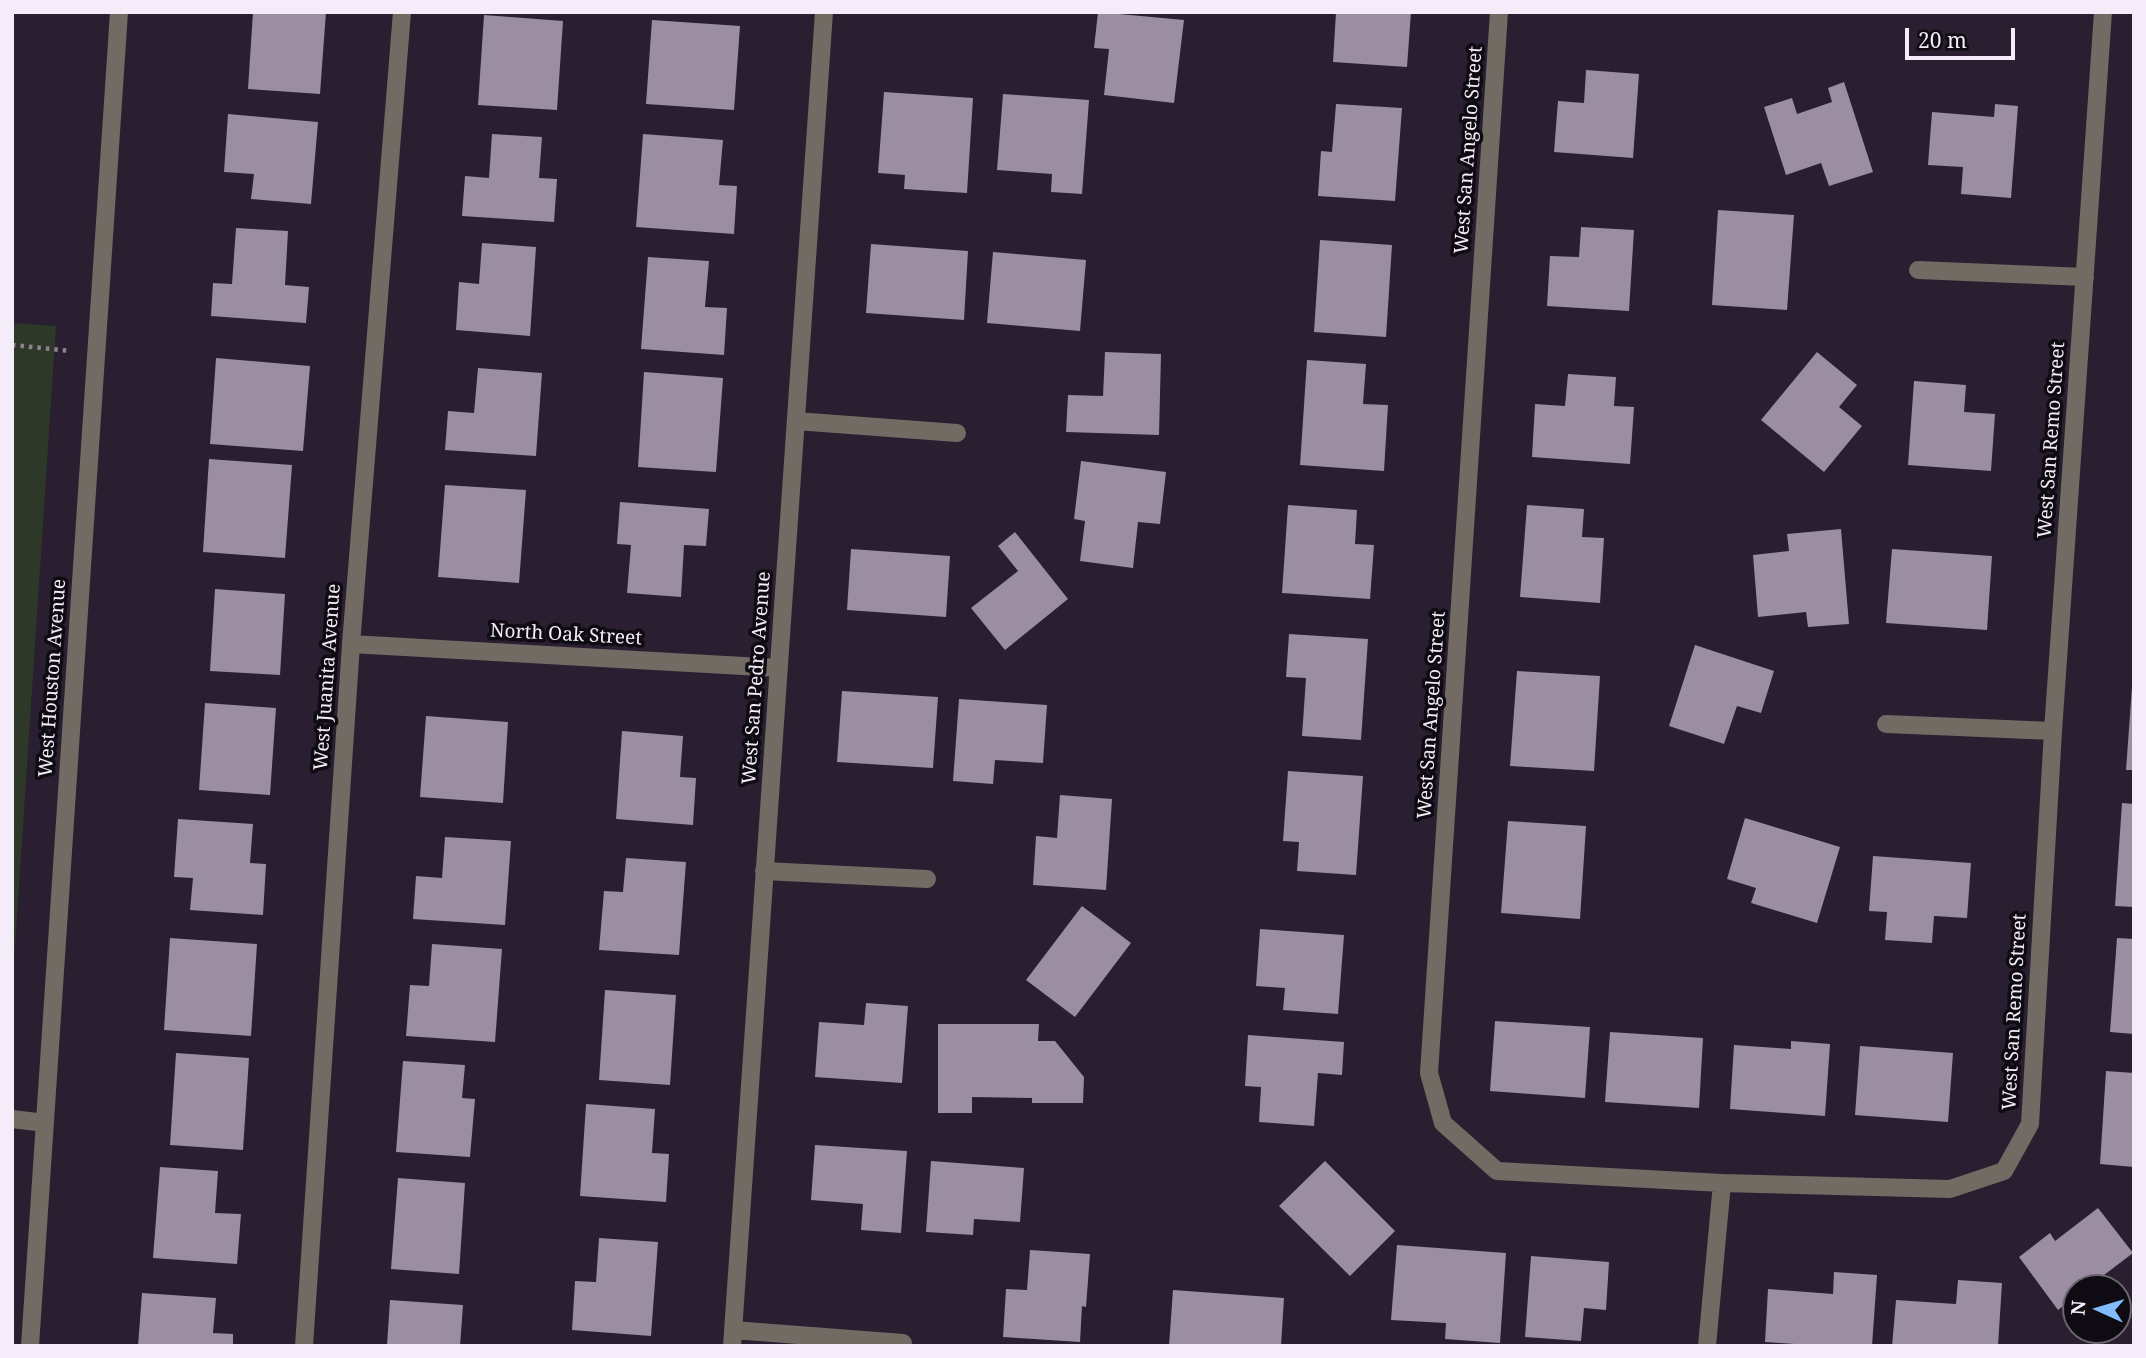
<!DOCTYPE html>
<style>
body{margin:0}
#map{position:relative;width:2146px;height:1358px;overflow:hidden;background:#291f30;font-family:"Noto Serif",serif}
canvas{display:block}
.frame{position:absolute;inset:0;border:14px solid #f4edf9;pointer-events:none}
.north{position:absolute;left:2062px;top:1274px;width:70px;height:70px;box-sizing:border-box;background:#0f0b12;border:2px solid #6b656e;border-radius:50%;rotate:274deg;font-size:19px;font-weight:700;line-height:28px;text-align:center;color:#f4edf9}
.north::after{content:'';display:block;margin:auto;width:24px;height:32px;background:#80bdfa;clip-path:polygon(50% 0,100% 100%,50% 72%,0 100%)}
.scale{position:absolute;left:1905px;top:28px;width:110px;height:32px;box-sizing:border-box;border:4px solid #f4edf9;border-top:0;padding-left:9px;font-size:21px;line-height:24px;white-space:nowrap;color:#f4edf9;-webkit-text-stroke:5px #0f0b12;paint-order:stroke}
</style>
<div id="map">
<canvas width="2146" height="1358"></canvas>
<div class="frame"></div>
<div class="north">N</div>
<div class="scale">20 m</div>
</div>
<script>
const c = document.querySelector('canvas').getContext('2d');
c.lineJoin = 'round';
function paint(path, color) { c.fillStyle = color; c.fill(path, 'evenodd'); }
function trace(path, color, width, dash) { c.strokeStyle = color; c.lineWidth = width; c.lineCap = dash ? 'butt' : 'round'; c.setLineDash(dash || []); c.stroke(path); }
function drawText(font, color, halo, rows, align = 'center') {
  c.font = font + ' "Noto Serif",serif'; c.lineWidth = 7; c.setLineDash([]); c.textBaseline = 'middle'; c.strokeStyle = halo; c.fillStyle = color; for (const [text, x, y, turn = 0] of rows) {
    c.save(); c.translate(x, y); c.rotate((+turn || 0) * Math.PI / 180); c.textAlign = isNaN(turn) ? turn : align; if (halo) c.strokeText(text, 0, 0); c.fillText(text, 0, 0); c.restore();
  }
}
paint(new Path2D(`
 M12 323 56 326 12 993Z`), '#2e3828');
paint(new Path2D(`
 M253 12H326L320 94 248 89Z
 M1098 12 1184 20 1174 103 1104 95 1109 49 1094 48Z
 M1336 12H1411L1407 67 1333 62Z
 M484 15 563 21 557 110 478 105Z
 M652 20 740 26 734 110 646 104Z
 M1586 70 1639 74 1633 158 1554 152 1558 101 1584 103Z
 M1844 82 1873 172 1829 186 1821 163 1786 175 1764 107 1792 98 1797 114 1832 102 1828 88Z
 M884 92 973 98 967 193 904 189 905 175 878 173Z
 M1003 94 1089 100 1082 194 1051 192 1052 174 997 170Z
 M1336 104 1402 108 1395 201 1318 196 1321 151 1332 152Z
 M1995 104 2018 106 2011 198 1961 194 1963 167 1928 165 1932 112 1994 117Z
 M228 114 318 122 311 204 251 199 254 174 224 172Z
 M492 134 542 137 539 178 557 179 554 222 462 216 465 176 489 178Z
 M643 134 723 140 719 185 737 186 734 234 636 227Z
 M1718 210 1794 215 1787 310 1712 305Z
 M1581 227 1634 230 1629 311 1547 306 1550 256 1579 257Z
 M236 228 288 231 285 285 309 287 306 323 211 316 213 283 232 284Z
 M1320 240 1392 245 1386 337 1314 332Z
 M482 243 536 247 530 336 456 330 459 282 479 284Z
 M871 244 968 251 964 320 866 313Z
 M993 252 1086 260 1080 331 987 323Z
 M648 257 709 261 705 307 727 308 724 355 641 349Z
 M1105 352 1161 354 1159 435 1066 432 1068 395 1103 396Z
 M1817 352 1857 385 1839 407 1862 426 1824 472 1761 420Z
 M216 358 310 366 303 451 210 444Z
 M1307 360 1366 364 1363 404 1388 405 1384 471 1300 465Z
 M478 368 542 373 536 456 445 450 448 411 474 413Z
 M644 372 723 378 716 472 638 467Z
 M1568 374 1616 377 1614 406 1634 407 1630 464 1532 457 1535 404 1565 406Z
 M1914 381 1966 385 1964 412 1995 414 1991 471 1908 465Z
 M209 459 292 465 285 558 203 552Z
 M1081 461 1166 472 1160 524 1138 522 1133 568 1080 561 1085 521 1074 519Z
 M445 485 526 490 519 583 438 577Z
 M620 502 709 509 706 546 684 545 681 597 627 593 631 545 617 544Z
 M1288 505 1357 510 1355 544 1374 545 1370 599 1282 593Z
 M1527 505 1584 509 1582 537 1604 538 1600 603 1520 597Z
 M1841 529 1849 624 1808 627 1806 612 1758 617 1753 555 1789 551 1787 534Z
 M1015 532 1068 599 1005 650 971 608 1018 571 998 546Z
 M851 549 950 556 946 617 847 610Z
 M1892 549 1992 556 1987 630 1886 623Z
 M215 589 285 594 280 675 210 671Z
 M1289 634 1368 639 1361 740 1302 736 1306 678 1286 677Z
 M1695 645 1774 671 1761 713 1737 706 1724 744 1669 726Z
 M1517 671 1600 676 1594 771 1510 766Z
 M2132 687H2134V770H2126Z
 M842 691 938 697 933 768 837 762Z
 M959 699 1047 705 1043 763 995 760 993 784 953 781Z
 M205 703 276 708 270 795 199 790Z
 M426 716 508 722 503 803 420 797Z
 M622 731 683 736 680 777 696 778 693 825 616 819Z
 M1288 771 1363 776 1356 875 1297 871 1299 842 1283 841Z
 M1060 795 1112 799 1106 890 1033 885 1036 836 1057 838Z
 M2122 803 2134 804V907L2115 906Z
 M1745 818 1840 847 1817 923 1751 903 1756 888 1727 879Z
 M178 819 253 824 250 863 266 864 263 915 190 910 193 878 174 877Z
 M1508 821 1586 826 1580 919 1501 913Z
 M445 837 511 841 505 925 413 919 416 876 442 878Z
 M1873 856 1971 863 1967 918 1934 916 1932 943 1885 940 1887 912 1869 911Z
 M626 858 686 862 679 955 599 950 604 891 623 892Z
 M1082 906 1131 943 1075 1017 1026 980Z
 M1260 929 1344 935 1338 1014 1283 1010 1285 988 1256 986Z
 M170 938 257 944 251 1036 164 1030Z
 M2117 938 2134 939V1034L2110 1032Z
 M432 944 502 949 495 1042 406 1036 410 985 429 986Z
 M605 990 676 995 670 1085 599 1080Z
 M866 1003 908 1006 902 1083 815 1077 819 1022 864 1025Z
 M1495 1021 1590 1027 1585 1098 1490 1091Z
 M938 1024H1039L1038 1041H1055L1084 1077 1083 1103H1032V1098L972 1097V1113H938Z
 M1610 1032 1703 1038 1699 1108 1605 1102Z
 M1248 1035 1344 1042 1342 1075 1318 1073 1314 1126 1259 1122 1261 1087 1245 1086Z
 M1791 1041 1830 1044 1825 1116 1730 1109 1734 1045 1791 1049Z
 M1860 1046 1953 1053 1948 1122 1855 1115Z
 M176 1053 249 1058 243 1150 170 1145Z
 M403 1061 465 1065 462 1098 475 1099 470 1157 396 1152Z
 M2106 1071 2134 1073V1167L2100 1164Z
 M586 1104 655 1109 652 1153 669 1154 666 1202 580 1196Z
 M815 1145 907 1151 901 1233 861 1230 863 1204 811 1200Z
 M931 1161 1024 1168 1020 1222 974 1219 973 1235 926 1232Z
 M1325 1161 1395 1231 1350 1276 1279 1206Z
 M160 1167 218 1171 215 1213 241 1214 237 1264 153 1258Z
 M398 1178 465 1183 459 1274 391 1269Z
 M2098 1208 2133 1253 2087 1288H2076V1296L2058 1310 2019 1257 2050 1233 2055 1241Z
 M599 1238 658 1242 651 1336 572 1330 575 1281 596 1282Z
 M1397 1245 1506 1253 1500 1343 1445 1339 1446 1323 1391 1320Z
 M1030 1250 1090 1254 1086 1307 1082 1306 1080 1342 1003 1337 1006 1289 1027 1290Z
 M1531 1256 1609 1262 1606 1310 1584 1308 1581 1341 1525 1337Z
 M1834 1272 1877 1275 1872 1346H1824L1765 1342 1768 1289 1833 1294Z
 M1958 1280 2002 1283 1998 1346H1892L1896 1300 1956 1304Z
 M1173 1290 1284 1298 1281 1346H1169Z
 M142 1293 216 1298 213 1333 233 1334V1346H138Z
 M390 1300 463 1305 460 1346 387 1345Z`), '#9b8da2');
trace(new Path2D(`
 M12 345 71 351`), '#8c8392', 4.5, [3.5, 5]);
trace(new Path2D(`
 M1499 12 1429 1073 1443 1123 1497 1171 1722 1183 1950 1189 2004 1171 2030 1124 2053 731 2103 12
 M1918 270 2085 277
 M796 421 957 433
 M351 644 779 668
 M1886 724 2053 731
 M764 871 927 879
 M12 1119 45 1123
 M733 1330 903 1343
 M30 1346 119 12
 M304 1346 351 644 402 12
 M732 1346 824 12
 M1707 1346 1722 1183`), '#726b63', 18);
drawText('19px', '#f4edf9', '#0f0b12', [
 ["West San Angelo Street",1469,150,-86],
 ["West San Remo Street",2052,440,-86],
 ["North Oak Street",566,635,3],
 ["West Juanita Avenue",328,677,-86],
 ["West Houston Avenue",53,678,-86],
 ["West San Pedro Avenue",757,678,-86],
 ["West San Angelo Street",1432,715,-86],
 ["West San Remo Street",2015,1012,-87]
]);
</script>
